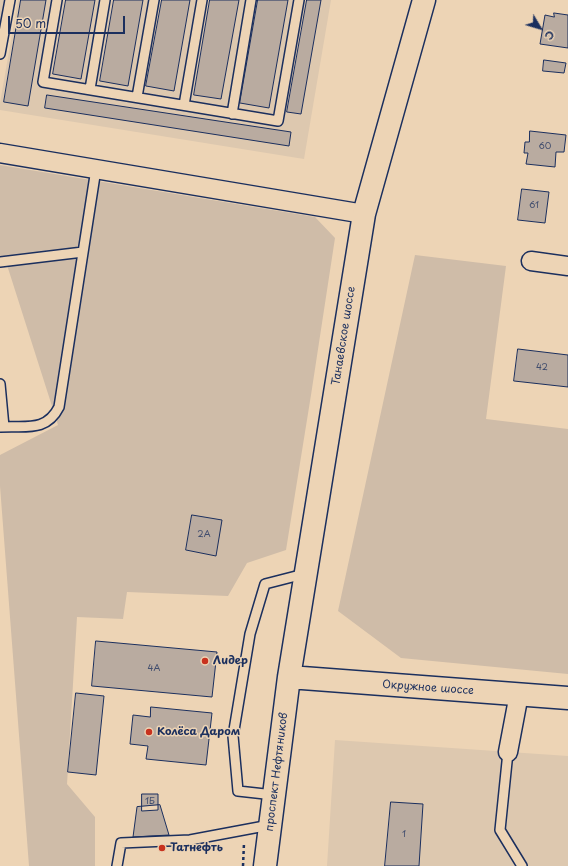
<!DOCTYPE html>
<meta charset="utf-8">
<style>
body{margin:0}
#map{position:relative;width:568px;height:866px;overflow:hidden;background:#edd4b5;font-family:"Playpen Sans",sans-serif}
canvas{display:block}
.north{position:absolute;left:520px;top:8px;width:40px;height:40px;-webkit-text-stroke:3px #edd4b5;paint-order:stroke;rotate:128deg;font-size:11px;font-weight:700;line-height:16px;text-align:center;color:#1b2f5e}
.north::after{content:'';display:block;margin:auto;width:14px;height:18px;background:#1b2f5e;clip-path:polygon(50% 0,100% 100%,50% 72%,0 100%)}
.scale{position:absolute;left:8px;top:16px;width:117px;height:18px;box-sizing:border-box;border:2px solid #1b2f5e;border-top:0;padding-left:5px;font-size:12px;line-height:14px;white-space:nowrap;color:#1b2f5e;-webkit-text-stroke:3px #edd4b5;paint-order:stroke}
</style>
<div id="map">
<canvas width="568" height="866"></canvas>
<div class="north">С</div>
<div class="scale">50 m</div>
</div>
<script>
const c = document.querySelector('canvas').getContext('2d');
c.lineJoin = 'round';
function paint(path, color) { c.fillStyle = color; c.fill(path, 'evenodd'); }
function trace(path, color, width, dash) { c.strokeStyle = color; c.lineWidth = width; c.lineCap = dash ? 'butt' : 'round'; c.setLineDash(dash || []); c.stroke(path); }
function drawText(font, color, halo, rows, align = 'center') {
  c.font = font + ' "Playpen Sans",sans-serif'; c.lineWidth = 3; c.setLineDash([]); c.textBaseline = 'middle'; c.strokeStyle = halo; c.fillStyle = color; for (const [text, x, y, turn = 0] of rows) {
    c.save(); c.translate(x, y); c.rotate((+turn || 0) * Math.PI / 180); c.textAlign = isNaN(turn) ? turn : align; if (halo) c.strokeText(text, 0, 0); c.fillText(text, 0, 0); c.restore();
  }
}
paint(new Path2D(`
 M0 0H6L0 38Z
 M18 0H331L304 159 0 110V103Z
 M335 740 568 756V866H327Z`), '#ddc8af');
paint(new Path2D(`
 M0 165 315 217 335 238 311 395 286 550 247 563 228 596 127 592 123 619 77 617 67 784 95 817V866H29L0 486V455L58 425 7 265H0Z
 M415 255 506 266 486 419 568 429V674L401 658 338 611Z`), '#cfbca8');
const building = new Path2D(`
 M21 0H46L28 106 4 102Z
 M66 0H95L81 79 53 74Z
 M114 0H143L128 86 100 81Z
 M162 0H190L174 91 146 86Z
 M210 0H239L221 99 194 95Z
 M258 0H288L269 108 240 103Z
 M307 0H321L301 114 287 112Z
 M554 13 568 15V48L540 44 545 15 554 17Z
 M544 60 566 63 564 73 543 71Z
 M47 95 291 132 289 146 45 108Z
 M530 131 566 135 564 152H556L555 167 526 164 528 153H524L525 142H529Z
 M522 189 549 192 545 223 518 220Z
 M518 349 568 355V387L514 381Z
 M192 515 222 520 216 556 186 550Z
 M96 641 217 652 212 697 92 686Z
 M76 693 104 696 96 775 68 772Z
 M151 707 212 713 206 765 146 759 148 746 130 744 133 715 150 717Z
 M142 794H158V810L142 811Z
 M391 802 423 804 419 866H385Z
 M160 805 169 835 133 837 137 807Z`);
paint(building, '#b9aba0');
trace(building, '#1b2f5e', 1);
const lane = new Path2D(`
 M57 0 43 82 278 121 299 0
 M0 54 10 0
 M90 89 105 0
 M137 97 154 0
 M184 105 202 0
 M232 114 251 0
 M0 262 83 252
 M0 384 4 427
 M0 427C24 425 46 433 59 407L96 169
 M508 752 500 830 522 866
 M274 795 238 791 233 736 250 634 265 584 304 574
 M117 866 121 843 190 840 270 825`);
const street = new Path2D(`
 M0 153 364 214
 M531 261 568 266
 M508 752 519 694`);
const secondary = new Path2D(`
 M289 677 568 698
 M265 866 289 677 364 214 424 0`);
trace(lane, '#1b2f5e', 12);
trace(street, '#1b2f5e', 21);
trace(secondary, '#1b2f5e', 25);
trace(new Path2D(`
 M243 866 244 843`), '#1b2f5e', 2.5, [3, 3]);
trace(lane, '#edd4b5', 9);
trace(street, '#edd4b5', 18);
trace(secondary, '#edd4b5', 22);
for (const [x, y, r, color] of [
 [205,661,4,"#c8321e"],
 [149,732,4,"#c8321e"],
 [162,848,4,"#c8321e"]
]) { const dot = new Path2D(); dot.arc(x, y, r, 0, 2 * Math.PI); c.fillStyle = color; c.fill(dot); trace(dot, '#edd4b5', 1.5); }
drawText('9px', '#424e6e', null, [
 ["60",545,147],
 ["61",534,206],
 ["42",542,368],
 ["2А",204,535],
 ["4А",154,669],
 ["1Б",150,802],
 ["1",404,835]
]);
drawText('11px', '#1b2f5e', '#edd4b5', [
 ["Танаевское шоссе",344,336,-81],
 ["Окружное шоссе",428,688,4],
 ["проспект Нефтяников",277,772,-83]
]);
drawText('bold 11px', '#1b2f5e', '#edd4b5', [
 ["Лидер",213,661],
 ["Колёса Даром",157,732],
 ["Татнефть",170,848]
], 'left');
</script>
